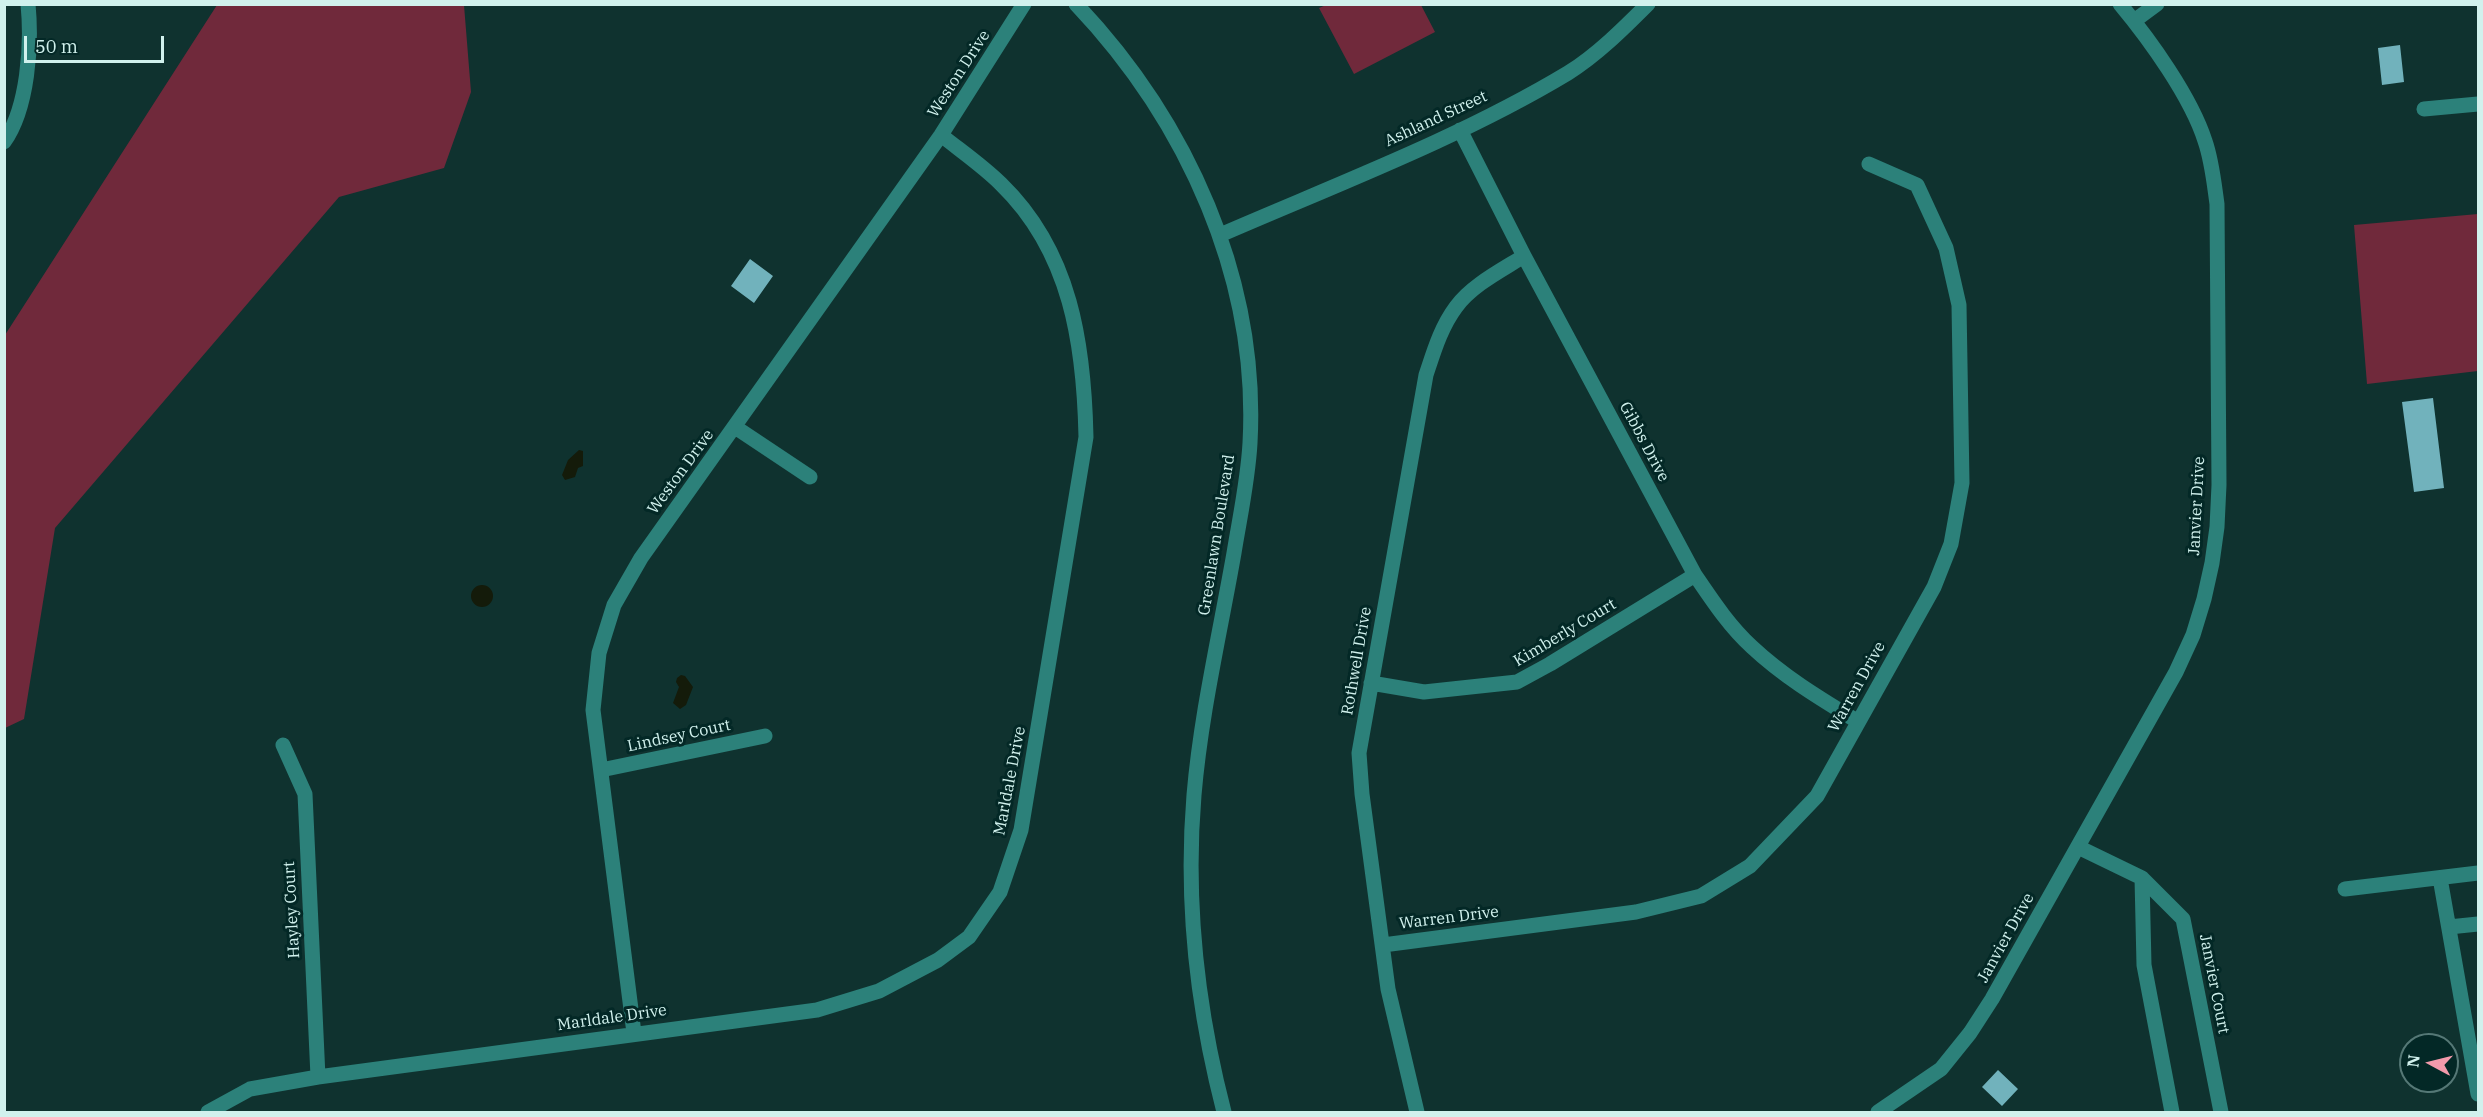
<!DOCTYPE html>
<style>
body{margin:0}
#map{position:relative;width:2483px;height:1117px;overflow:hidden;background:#0f322f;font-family:"IBM Plex Serif",serif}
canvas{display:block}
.frame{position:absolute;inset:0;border:6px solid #d1f1ed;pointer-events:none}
.north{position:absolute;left:2399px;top:1033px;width:60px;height:60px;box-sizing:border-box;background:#032826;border:2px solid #557876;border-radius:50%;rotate:277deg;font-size:16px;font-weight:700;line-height:24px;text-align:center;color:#d1f1ed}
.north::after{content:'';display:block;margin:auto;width:21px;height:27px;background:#f39aab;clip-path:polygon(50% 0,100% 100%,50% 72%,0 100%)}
.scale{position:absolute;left:24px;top:36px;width:140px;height:27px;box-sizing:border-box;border:3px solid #d1f1ed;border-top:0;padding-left:8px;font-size:18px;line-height:21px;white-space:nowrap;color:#d1f1ed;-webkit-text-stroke:4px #032826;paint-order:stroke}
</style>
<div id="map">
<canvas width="2483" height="1117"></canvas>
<div class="frame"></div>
<div class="north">N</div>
<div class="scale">50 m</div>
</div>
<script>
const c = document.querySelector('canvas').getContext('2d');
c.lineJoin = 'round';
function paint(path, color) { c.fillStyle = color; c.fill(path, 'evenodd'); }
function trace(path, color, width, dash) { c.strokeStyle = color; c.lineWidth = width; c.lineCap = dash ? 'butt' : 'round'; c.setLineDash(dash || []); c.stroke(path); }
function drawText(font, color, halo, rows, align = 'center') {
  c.font = font + ' "IBM Plex Serif",serif'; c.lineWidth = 6; c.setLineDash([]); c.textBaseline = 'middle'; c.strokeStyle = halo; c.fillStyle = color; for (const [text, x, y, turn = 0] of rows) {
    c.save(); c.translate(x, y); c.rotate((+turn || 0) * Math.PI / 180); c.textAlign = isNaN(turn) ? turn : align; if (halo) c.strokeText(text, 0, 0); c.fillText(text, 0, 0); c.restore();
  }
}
paint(new Path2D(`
 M217 5H464L471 92 444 168 339 197 55 528 24 719 5 728V335Z
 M1326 5H1421L1435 32 1354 74 1319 8Z
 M2478 214V371L2367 384 2354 225Z`), '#70293b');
paint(new Path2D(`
 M579 450 583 451V466L578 468 575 477 565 480 562 475 568 460Z
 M471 596a11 11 0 1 1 22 0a11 11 0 1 1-22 0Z
 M681 675 685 676 693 687 686 705 680 709 673 703 679 687 676 682 677 678Z`), '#141b0a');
paint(new Path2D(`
 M2400 45 2404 82 2382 85 2378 48Z
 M750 259 773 276 754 303 731 286Z
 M2433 398 2444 488 2414 492 2402 402Z
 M1998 1070 2018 1089 2002 1106 1982 1087Z`), '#71b2bc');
trace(new Path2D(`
 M1076 4C1187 121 1259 279 1250 443 1248 480 1240 516 1234 553 1220 633 1201 713 1194 795 1185 903 1197 1008 1224 1112
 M2134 21 2157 4
 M2424 109 2478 104
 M1460 130 1524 256 1695 575C1712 600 1729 626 1752 647 1784 677 1821 699 1857 721
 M4 142C28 108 32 45 28 4
 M1220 235C1335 185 1460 138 1568 73 1597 55 1624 28 1648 4
 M735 427 810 477
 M1371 683 1424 692 1517 682 1550 664 1695 575
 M283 745 305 794 318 1077
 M601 770 765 736
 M2078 847 2142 878 2183 919 2221 1112
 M2142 878 2144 965 2172 1112
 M2440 878 2478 1094
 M2345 889 2478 873
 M2449 927 2478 924
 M1383 945 1636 912 1701 896 1750 866 1817 796 1934 587 1951 544 1962 483 1959 305 1946 248 1917 185 1869 164
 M634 1033 593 710 599 653 614 605 641 558 941 135 1024 4
 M208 1112 250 1089 318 1077 817 1010 879 991 938 960 969 937 1000 892 1021 830 1086 437C1084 344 1071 252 1001 184 983 166 961 151 941 135
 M1417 1112 1388 989 1362 794 1359 753 1426 375C1434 351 1441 327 1456 307 1472 285 1502 270 1524 256
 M1878 1112 1941 1069 1970 1033 1992 999 2176 672 2193 635 2204 599 2212 563 2217 527 2219 485 2217 204C2214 183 2212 161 2205 141 2191 97 2150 40 2120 4`), '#2c817a', 15);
drawText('16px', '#d1f1ed', '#032826', [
 ["Weston Drive",959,74,-57],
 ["Ashland Street",1436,119,-25],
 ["Gibbs Drive",1644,442,62],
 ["Weston Drive",681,472,-54],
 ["Janvier Drive",2197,506,-87],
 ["Greenlawn Boulevard",1217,535,-81],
 ["Kimberly Court",1565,633,-31],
 ["Rothwell Drive",1357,661,-80],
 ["Warren Drive",1857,687,-61],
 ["Lindsey Court",679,736,-12],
 ["Marldale Drive",1010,781,-79],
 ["Hayley Court",292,910,-93],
 ["Warren Drive",1449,918,-7],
 ["Janvier Drive",2006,938,-61],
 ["Janvier Court",2214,984,79],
 ["Marldale Drive",612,1018,-8]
]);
</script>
